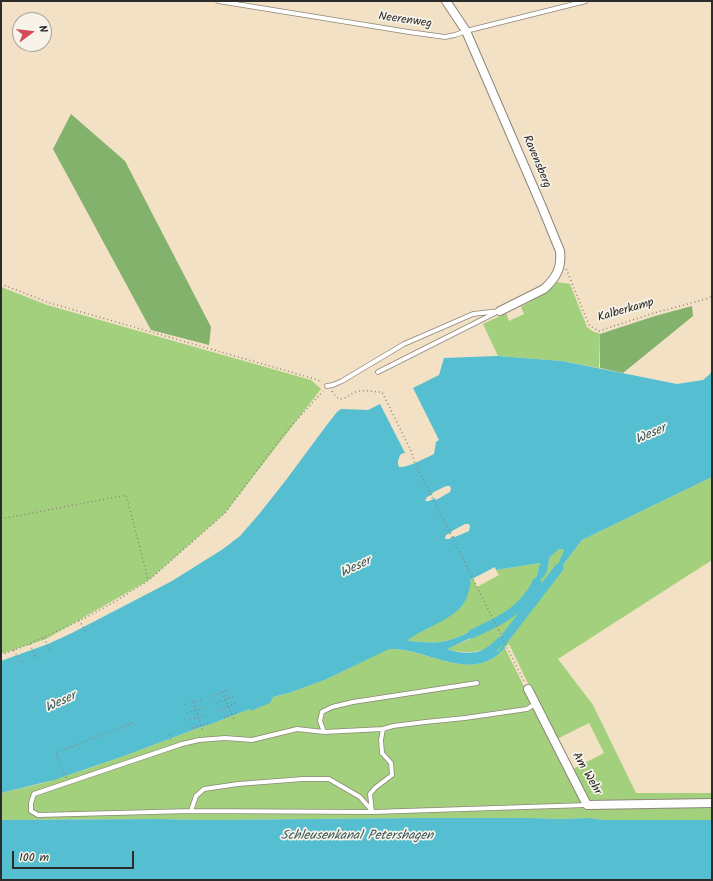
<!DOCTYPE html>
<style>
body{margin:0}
#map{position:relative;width:713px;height:881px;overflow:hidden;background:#f2e1c5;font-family:Kalam,sans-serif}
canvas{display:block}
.frame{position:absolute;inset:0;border:2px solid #2b2b2b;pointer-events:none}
.north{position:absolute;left:12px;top:12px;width:40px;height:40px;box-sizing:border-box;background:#f7f3e8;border:1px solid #a5a39c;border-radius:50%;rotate:75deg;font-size:11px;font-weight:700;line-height:16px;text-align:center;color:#2b2b2b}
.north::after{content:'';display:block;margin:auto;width:14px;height:18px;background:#d1495b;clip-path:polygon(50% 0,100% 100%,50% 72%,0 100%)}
.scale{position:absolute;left:12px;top:851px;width:122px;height:18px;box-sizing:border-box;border:2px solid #2b2b2b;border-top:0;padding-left:5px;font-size:12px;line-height:14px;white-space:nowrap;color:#2b2b2b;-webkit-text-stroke:3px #f7f3e8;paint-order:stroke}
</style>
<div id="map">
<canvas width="713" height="881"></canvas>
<div class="frame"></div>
<div class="north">N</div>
<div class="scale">100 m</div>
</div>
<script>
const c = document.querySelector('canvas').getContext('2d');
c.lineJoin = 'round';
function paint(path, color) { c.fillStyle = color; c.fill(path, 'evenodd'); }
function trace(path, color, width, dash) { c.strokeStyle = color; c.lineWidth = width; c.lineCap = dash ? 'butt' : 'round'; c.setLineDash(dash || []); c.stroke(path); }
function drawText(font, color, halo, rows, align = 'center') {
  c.font = font + ' Kalam,sans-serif'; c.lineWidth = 3.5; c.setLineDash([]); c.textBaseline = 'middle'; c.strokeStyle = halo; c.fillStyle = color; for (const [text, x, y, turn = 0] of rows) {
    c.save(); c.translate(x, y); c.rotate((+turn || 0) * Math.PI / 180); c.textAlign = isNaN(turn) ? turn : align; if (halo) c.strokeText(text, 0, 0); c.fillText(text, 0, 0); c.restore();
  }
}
paint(new Path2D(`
 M557 282 570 284 587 327 592 331 600 334 599 368 562 361 498 356 483 324 506 313 509 321 524 314 521 307C534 300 545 291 557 282Z
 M1 287 47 305 311 380 321 389 225 513 149 580 46 639 1 654Z
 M712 477V560L558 659 593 705 636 793H712V800L627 802 586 800 571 770 604 753 589 723 555 740 509 644 505 648 584 808H712V820H605L589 818 560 819 531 818H418L206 820 157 819 1 820V793L40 784 87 769 124 756 193 730 214 723 250 709 273 697 289 693 327 679 388 649C428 647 471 686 505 648L498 652C484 646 479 653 466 652 459 652 453 651 446 649L470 639 494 627 473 637 471 632 492 622 491 621C476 628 459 639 441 642 431 643 420 642 409 641L408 640 471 582 470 580 473 578 477 587 499 575 496 570 540 563 536 578 548 568 549 558 559 549H562L565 550 557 566 560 569 582 540Z`), '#a3d07d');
paint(new Path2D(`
 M71 114 125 161 211 327 209 345 151 330 53 149Z
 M692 306 693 316 623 373 600 368V334L655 316Z`), '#82b26c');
paint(new Path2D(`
 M498 356 562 361 677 384 703 380 710 374 712 370V477L582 540 560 569 557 566 564 550 562 549H559L549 558C548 570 548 575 537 582L536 578 540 563 496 570 495 567 470 580 471 583C469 589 468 596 465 601 456 619 423 628 408 640L409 641C420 642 431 643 441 642 459 639 476 628 492 621V622L471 632 473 636 494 626V627L447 649C457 653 474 655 484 649 490 646 494 641 499 637L503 643 497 651 498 652 503 645 505 648C471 686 428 647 389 649L327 679 289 693 273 697 270 703 250 711V709L214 723 193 730 124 756 54 780 1 793V661L48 644 72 633 172 581 223 549 240 536 260 513 286 480 326 426 337 412 341 409 368 410 380 404 405 453 401 454C398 459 397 462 399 467 408 468 425 458 434 454L436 442 439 440 413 388 439 375 444 358ZM446 486H450L451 489 450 492 436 500 435 498 429 501H425L427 497 433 494 432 493ZM465 524H469L470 527 469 531 455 537 454 536 449 539H445L446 535 452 532V531Z
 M418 818H531L560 819 589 818 605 820H712V880L327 879 135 880 1 879V820L157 819 206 820Z`), '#55bfd1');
trace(new Path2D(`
 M472 634C493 624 515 615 529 595 533 591 535 586 537 582
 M502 642 559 568`), '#55bfd1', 9);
const lane = new Path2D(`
 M218 1 409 32 445 37 455 35 466 31 586 1
 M378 372 497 312
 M327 386 333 385 342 381 404 344 441 328 473 314 500 311
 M324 732 320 721 322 712 332 707 353 702 477 683
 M191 811 373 812 587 805
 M372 812 370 794 375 788 392 775 391 763 382 753 381 740 383 729
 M373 812 360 797 329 779H303L238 784 204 789 196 796 191 811 38 815 31 811V803L34 794 182 744 199 740 225 738 252 740 297 729 324 732 383 729 393 726 425 722 465 718 527 709 535 704`);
const street = new Path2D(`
 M446 1 466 31 542 207 560 251C562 268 556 278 544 289L500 311
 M528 689 587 805 712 803`);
trace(lane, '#8e8678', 5.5);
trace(street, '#8e8678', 10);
trace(new Path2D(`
 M566 269 567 271 587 320 590 326 599 331 654 313 706 299 712 296
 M1 284 50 303 315 379 322 382
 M332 391C342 408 348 392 359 391 366 390 374 392 382 392L412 453 414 461 524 681
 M1 519 126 495 148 579
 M79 620 87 634
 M44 638 50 650 52 649
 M30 644 36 658 39 657
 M14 650 20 662 23 661
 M1 655 27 645 87 617 116 601 149 580 225 513 283 435 323 391
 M222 692 234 719
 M214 696 229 689
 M193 702 203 731
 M217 703 233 696
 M185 705 201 700
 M220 710 236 703
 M187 713 204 707
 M224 717 239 711
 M190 720 206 715
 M192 728 208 723
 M169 735 171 741
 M66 778 56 753 135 722`), '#8e8678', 1.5, [1, 3]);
trace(lane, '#fff', 4);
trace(street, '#fff', 8);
drawText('12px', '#2b2b2b', '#f7f3e8', [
 ["Neerenweg",405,21,8],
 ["Ravensberg",536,162,67],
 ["Kalberkamp",626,311,-16],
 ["Am Wehr",586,774,60]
]);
drawText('italic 13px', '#38575d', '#f7f3e8', [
 ["Weser",651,435,-24],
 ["Weser",356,568,-25],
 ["Weser",61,703,-25],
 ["Schleusenkanal Petershagen",357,837]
]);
</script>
